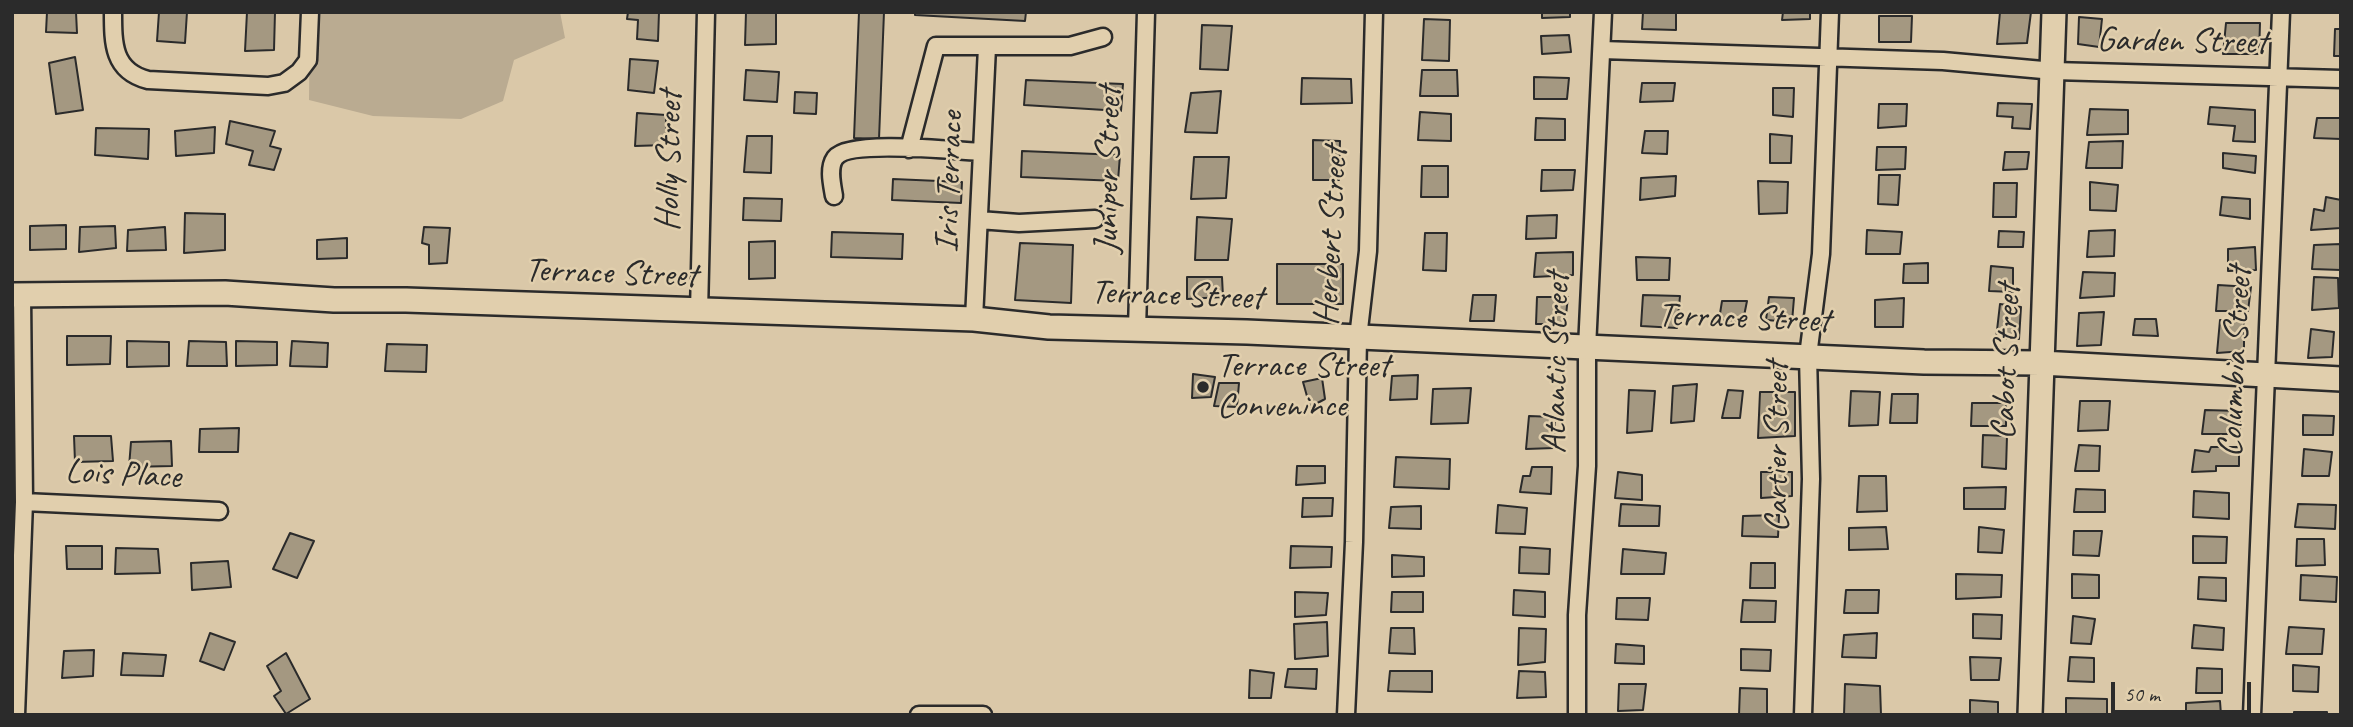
<!DOCTYPE html>
<style>
body{margin:0}
#map{position:relative;width:2353px;height:727px;overflow:hidden;background:#dac8a8;font-family:Caveat,sans-serif}
canvas{display:block}
.frame{position:absolute;inset:0;border:14px solid #2b2b2b;pointer-events:none}
.scale{position:absolute;left:2111px;top:682px;width:140px;height:32px;box-sizing:border-box;border:4px solid #2b2b2b;border-top:0;padding-left:9px;font-size:21px;line-height:24px;white-space:nowrap;color:#2b2b2b;-webkit-text-stroke:5px #e1cfad;paint-order:stroke}
</style>
<div id="map">
<canvas width="2353" height="727"></canvas>
<div class="frame"></div>
<div class="scale">50 m</div>
</div>
<script>
const c = document.querySelector('canvas').getContext('2d');
c.lineJoin = 'round';
function paint(path, color) { c.fillStyle = color; c.fill(path, 'evenodd'); }
function trace(path, color, width, dash) { c.strokeStyle = color; c.lineWidth = width; c.lineCap = dash ? 'butt' : 'round'; c.setLineDash(dash || []); c.stroke(path); }
function drawText(font, color, halo, rows, align = 'center') {
  c.font = font + ' Caveat,sans-serif'; c.lineWidth = 5; c.setLineDash([]); c.textBaseline = 'middle'; c.strokeStyle = halo; c.fillStyle = color; for (const [text, x, y, turn = 0] of rows) {
    c.save(); c.translate(x, y); c.rotate((+turn || 0) * Math.PI / 180); c.textAlign = isNaN(turn) ? turn : align; if (halo) c.strokeText(text, 0, 0); c.fillText(text, 0, 0); c.restore();
  }
}
paint(new Path2D(`
 M310 12H560L565 38 514 60 503 101 461 119 373 116 309 100Z`), '#baab91');
const building = new Path2D(`
 M47 12H76L77 33 46 32Z
 M159 12H187L185 43 157 41Z
 M247 12H275L274 50 245 51Z
 M628 12H659L658 41 637 39 638 20 627 19Z
 M746 12H776V44L745 45Z
 M859 12H884L879 139 854 138Z
 M915 12H1026L1025 21 915 15Z
 M1542 12H1570V17L1542 18Z
 M1643 12H1676V30L1642 29Z
 M1783 12H1810V19L1782 20Z
 M2000 12H2031L2027 43 1997 44Z
 M1879 16H1912L1911 42H1879Z
 M2079 17 2102 19 2099 47 2078 44Z
 M1424 19 1450 20 1449 61 1422 60Z
 M2226 23H2260L2259 54H2223Z
 M1202 25 1232 26 1228 70 1200 69Z
 M2335 29H2341V56H2334Z
 M1569 35 1571 52 1542 54 1541 36Z
 M75 57 83 110 56 114 49 63Z
 M630 59 658 61 654 93 628 90Z
 M746 70 779 72 777 102 744 100Z
 M1422 70H1457L1458 96H1420Z
 M1534 77 1569 78 1567 99H1534Z
 M1302 78 1351 79 1352 103 1301 104Z
 M1026 80 1123 84 1121 111 1024 105Z
 M1642 83H1675L1673 101 1640 102Z
 M1773 88H1794L1793 117 1773 115Z
 M1221 91 1217 133 1185 132 1191 93Z
 M795 92 817 93 816 114 794 113Z
 M1998 103 2032 104 2030 129 2012 128 2013 117 1997 116Z
 M1879 104H1907L1906 126 1878 128Z
 M2210 107 2255 110V142L2233 141 2235 126 2208 124Z
 M2090 109 2128 110V134L2087 135Z
 M1420 112 1451 114V141L1418 140Z
 M637 113 666 115V145L635 146Z
 M1536 118 1565 119V140H1535Z
 M2317 118H2341V139L2314 138Z
 M230 121 275 131 270 146 281 149 274 170 249 165 253 151 226 144Z
 M215 127 214 153 176 156 175 131Z
 M96 128 149 129 148 159 95 155Z
 M1645 131H1668L1667 154 1642 153Z
 M1770 134 1792 136 1791 163H1770Z
 M747 136H772L771 173 744 172Z
 M1313 140 1340 141 1339 180H1313Z
 M2123 141 2122 168H2086L2089 142Z
 M1877 147H1906L1905 169 1876 170Z
 M1022 151 1120 155 1118 181 1021 177Z
 M2005 152H2029L2027 169 2003 170Z
 M2223 153 2256 156 2255 173 2223 168Z
 M1194 157H1229L1226 198 1191 199Z
 M1422 166H1448V197H1421Z
 M1542 170H1575L1573 190 1541 191Z
 M1879 175H1900L1898 205 1878 204Z
 M1676 176 1675 196 1640 200 1641 178Z
 M893 179 962 182 961 203 892 200Z
 M1758 181 1788 182 1787 213 1759 214Z
 M2090 182 2118 185 2116 211 2090 210Z
 M1994 183H2017L2016 217H1993Z
 M2222 197 2250 199V219L2220 215Z
 M2326 197 2341 200V228L2311 230 2314 209 2324 211Z
 M744 198 782 199 781 221 743 220Z
 M185 213 225 214V250L184 253Z
 M1557 215 1556 238 1526 239 1527 216Z
 M1197 217 1232 219 1228 260H1195Z
 M66 225V249L30 250V226Z
 M115 226 116 248 79 252 80 227Z
 M165 227 166 250 127 251 128 230Z
 M424 227 450 228 447 263 429 264V245L422 243Z
 M1867 230 1902 232 1900 254H1866Z
 M2115 230 2114 256 2087 257 2089 231Z
 M1999 231 2024 232 2023 247H1998Z
 M832 232 903 234 902 259 831 257Z
 M1425 233H1447L1446 271 1423 270Z
 M347 238V258L317 259V240Z
 M775 241V278L749 279V242Z
 M1020 243 1073 245 1071 303 1015 300Z
 M2341 244V270L2312 269 2314 245Z
 M2255 247 2256 270 2228 271V249Z
 M1573 252V275L1534 277 1536 253Z
 M1636 257 1670 258 1669 280H1637Z
 M1928 263V283H1903L1904 264Z
 M1277 264H1343V304H1277Z
 M1991 266 2013 268V292L1989 291Z
 M2083 272 2115 273 2114 296 2080 298Z
 M1187 277H1222L1223 297 1187 299Z
 M2314 277 2338 278 2339 308 2312 310Z
 M2218 285 2251 287 2248 311H2216Z
 M1473 295H1496L1494 321H1470Z
 M1643 295 1680 296 1677 328 1641 326Z
 M1537 297H1568L1565 324H1536Z
 M1769 297 1794 298 1792 322 1766 320Z
 M1904 298 1903 327H1875V300Z
 M1722 301H1747L1743 321 1719 320Z
 M2000 304 2021 307 2019 339H1996Z
 M2104 312 2101 345 2077 346 2079 313Z
 M2135 319H2156L2158 336 2133 335Z
 M2220 320 2244 321V351L2217 353Z
 M2311 329 2334 332 2332 357 2308 358Z
 M67 336H111L110 364 67 365Z
 M127 341 169 342V366L127 367Z
 M189 341 226 342 227 366H187Z
 M236 341 277 342V365L236 366Z
 M292 341 328 343 327 367 290 366Z
 M387 344 427 345 426 372 385 371Z
 M1193 374 1215 377 1211 397 1192 398Z
 M1418 375 1417 399 1390 400 1392 376Z
 M1322 378 1325 399 1310 407 1303 382Z
 M1219 383H1239L1237 407 1214 406Z
 M1697 384 1694 421 1671 423 1673 386Z
 M1471 388 1468 423 1431 424 1433 389Z
 M1629 390 1655 391 1652 431 1627 433Z
 M1728 390 1743 391 1740 418H1722Z
 M1851 391 1880 392 1878 425 1849 426Z
 M1760 392H1795V436L1758 438Z
 M1892 394H1918L1917 423H1890Z
 M2080 401H2110L2108 430 2078 431Z
 M1972 403H2006V426H1971Z
 M2205 410 2240 411V434H2202Z
 M2303 415 2334 416 2333 435H2303Z
 M1529 416 1555 417 1554 448 1526 449Z
 M239 428 238 452H199L200 429Z
 M1983 435 2007 436 2006 469 1982 467Z
 M74 436H111L113 461 75 462Z
 M171 441 172 466 129 467 131 442Z
 M2079 445 2100 446 2099 471H2075Z
 M2211 447H2239V466H2216V471L2192 472 2195 450 2209 452Z
 M2304 449 2332 452 2329 476H2302Z
 M1396 457 1450 459 1449 489 1394 487Z
 M1297 466H1325V483L1296 485Z
 M1532 467H1552L1551 494 1520 492 1523 476H1530Z
 M1618 472 1642 475V500L1615 498Z
 M1761 472H1792V496L1761 498Z
 M1859 476H1886L1887 511 1857 512Z
 M2006 487 2005 509H1964V488Z
 M2076 489 2105 490V512H2074Z
 M2194 491 2229 493V519L2193 517Z
 M1303 498H1333L1332 516 1302 517Z
 M1621 504 1660 506 1659 526H1619Z
 M2298 504 2336 505 2335 529 2295 527Z
 M1498 505 1527 508 1525 534 1496 533Z
 M1421 506V529L1389 528 1391 507Z
 M1779 515 1778 537 1742 536 1743 516Z
 M1886 527 1888 549 1849 550V528Z
 M1979 527 2004 530 2002 553 1978 552Z
 M2074 531H2102L2099 556 2073 555Z
 M290 533 314 541 297 578 273 569Z
 M2193 536 2227 537 2226 563H2193Z
 M2297 539H2324L2325 565 2296 566Z
 M66 546H102V569H67Z
 M1291 546 1332 547 1331 567 1290 568Z
 M1520 547 1550 549 1549 574 1519 573Z
 M116 548 158 549 160 573 115 574Z
 M1623 549 1666 553 1664 574H1621Z
 M1392 555 1424 557V576L1392 577Z
 M228 561 231 587 192 590 191 563Z
 M1751 563H1775V588H1750Z
 M1956 574 2002 575 2001 597 1956 599Z
 M2072 574 2099 575V598H2072Z
 M2301 575 2337 577 2336 602 2300 600Z
 M2199 577 2226 578V601L2198 599Z
 M1514 590 1545 592V617L1513 615Z
 M1846 590H1879L1878 613H1844Z
 M1295 592 1328 593 1326 615 1295 617Z
 M1392 592H1423V612H1391Z
 M1617 598H1650L1648 620 1616 619Z
 M1743 600 1776 601 1775 622H1741Z
 M1973 614 2002 615 2001 639 1973 638Z
 M2073 616 2095 619 2091 644 2071 643Z
 M1327 622 1328 656 1295 659 1294 624Z
 M2194 625 2224 628 2223 650 2192 648Z
 M2289 627 2324 629 2322 654H2286Z
 M1391 628H1414L1415 654 1389 653Z
 M1519 628 1546 629 1545 662 1518 665Z
 M210 633 235 642 224 670 200 661Z
 M1877 633 1876 658 1842 657 1844 635Z
 M1616 644 1644 646V664L1615 663Z
 M1741 649 1771 650 1770 671 1741 670Z
 M94 650 93 676 62 678 64 651Z
 M123 653 166 655 163 676 121 675Z
 M286 653 310 699 286 714 274 696 281 691 267 666Z
 M1970 657 2001 658 1999 680H1971Z
 M2070 657 2094 658V682L2068 681Z
 M2293 665 2319 667 2318 692 2293 691Z
 M2197 668 2222 669V693H2196Z
 M1288 669H1317L1316 689 1285 687Z
 M1250 670 1274 673 1271 698H1249Z
 M1390 671H1432V692L1388 691Z
 M1519 671 1545 672 1546 697 1517 698Z
 M1619 684H1646L1643 710 1618 711Z
 M1845 684 1880 686 1881 715H1844Z
 M1740 688 1767 689V715H1739Z
 M2066 698 2107 699V715H2066Z
 M1970 700 1998 702V715H1970Z
 M2220 701 2221 715H2186V703Z
 M2294 712H2327V715H2294Z`);
paint(building, '#a49881');
trace(building, '#2b2b2b', 2);
const street = new Path2D(`
 M113 12C113 44 113 71 148 80L268 86 284 83 299 72 308 60 310 12
 M1602 50 1943 61 2054 71 2341 79
 M909 149 936 46H1070L1103 37
 M834 196C832 184 828 168 835 158 849 139 957 151 982 152
 M979 220 1019 223 1095 219
 M699 312 706 12
 M974 319 987 47
 M1137 329 1146 12
 M24 502 219 511
 M16 715 24 502 22 295
 M919 715H983
 M1346 715 1354 542 1358 338 1368 251 1374 12
 M1577 715V615L1587 466V348L1603 12
 M1803 715 1811 479 1808 356 1821 254 1830 12
 M2252 715 2281 12`);
const secondary = new Path2D(`
 M12 295 225 293 334 300H406L974 319 1049 327 1247 332 1924 362 2041 363 2341 379
 M2030 715 2054 12`);
trace(street, '#2b2b2b', 21);
trace(secondary, '#2b2b2b', 28);
trace(street, '#e1cfad', 16);
trace(secondary, '#e1cfad', 23);
for (const [x, y, r, color] of [
 [1203,387,7,"#2b2b2b"]
]) { const dot = new Path2D(); dot.arc(x, y, r, 0, 2 * Math.PI); c.fillStyle = color; c.fill(dot); trace(dot, '#e1cfad', 2.5); }
drawText('35px', '#2b2b2b', '#e1cfad', [
 ["Garden Street",2182,42,1],
 ["Holly Street",670,161,-89],
 ["Juniper Street",1109,170,-89],
 ["Iris Terrace",950,182,-88],
 ["Herbert Street",1332,236,-87],
 ["Terrace Street",611,274,2],
 ["Terrace Street",1177,296,2],
 ["Terrace Street",1744,319,2],
 ["Cabot Street",2007,362,-88],
 ["Columbia Street",2236,362,-87],
 ["Atlantic Street",1557,363,-89],
 ["Cartier Street",1778,447,-90],
 ["Lois Place",123,475,3]
]);
drawText('35px', '#2b2b2b', '#e1cfad', [
 ["Terrace Street",1217,367],
 ["Convenince",1217,407]
], 'left');
</script>
